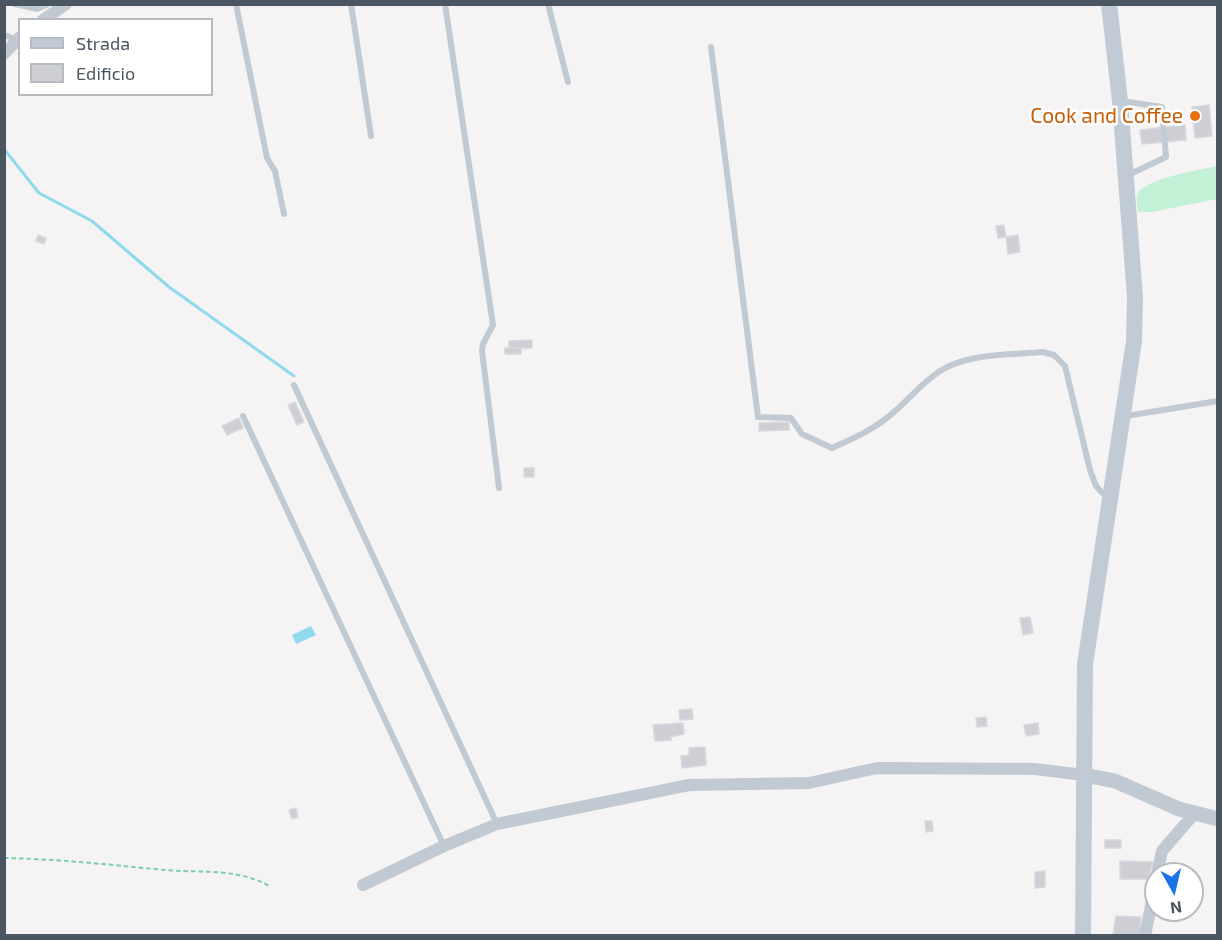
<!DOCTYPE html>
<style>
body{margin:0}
#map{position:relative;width:1222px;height:940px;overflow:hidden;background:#f5f3f3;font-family:"Exo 2",sans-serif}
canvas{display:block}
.frame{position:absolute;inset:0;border:6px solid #4a5661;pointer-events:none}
.legend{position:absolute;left:18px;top:18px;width:195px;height:78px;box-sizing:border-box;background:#fff;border:2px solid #b7bbc0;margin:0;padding:8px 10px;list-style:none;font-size:18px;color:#4a5661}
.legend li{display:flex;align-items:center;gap:12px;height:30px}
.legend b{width:30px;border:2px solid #b7bbc0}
.north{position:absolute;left:1144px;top:862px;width:60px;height:60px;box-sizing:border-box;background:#fff;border:2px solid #b7bbc0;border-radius:50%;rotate:172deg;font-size:16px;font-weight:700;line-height:24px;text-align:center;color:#4a5661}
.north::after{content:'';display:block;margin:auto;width:21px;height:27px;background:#1a73e8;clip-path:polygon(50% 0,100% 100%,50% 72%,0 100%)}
</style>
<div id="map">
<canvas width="1222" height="940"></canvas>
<div class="frame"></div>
<ul class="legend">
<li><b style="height:8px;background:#c1cbd6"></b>Strada</li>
<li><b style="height:16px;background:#cdcfd5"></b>Edificio</li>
</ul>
<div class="north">N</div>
</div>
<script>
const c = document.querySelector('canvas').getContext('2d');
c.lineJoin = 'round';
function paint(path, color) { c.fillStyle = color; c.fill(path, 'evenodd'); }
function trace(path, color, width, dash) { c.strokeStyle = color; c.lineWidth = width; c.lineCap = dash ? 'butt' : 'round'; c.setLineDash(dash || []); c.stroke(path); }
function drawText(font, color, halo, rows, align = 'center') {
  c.font = font + ' "Exo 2",sans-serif'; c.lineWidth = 5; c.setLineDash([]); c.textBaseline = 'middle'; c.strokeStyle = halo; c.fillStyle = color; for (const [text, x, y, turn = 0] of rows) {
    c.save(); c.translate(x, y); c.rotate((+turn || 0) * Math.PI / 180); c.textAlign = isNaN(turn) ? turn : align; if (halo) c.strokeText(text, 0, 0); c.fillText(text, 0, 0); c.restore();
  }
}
paint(new Path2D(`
 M1217 166V199L1152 212H1138C1138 206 1135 198 1138 193 1147 178 1200 170 1217 166Z`), '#c3f1d5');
paint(new Path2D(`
 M311 626 316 635 296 644 292 635Z`), '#90daee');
trace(new Path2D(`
 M4 149 39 193 92 221 169 287 294 376`), '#90daee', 3);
const building = new Path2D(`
 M1209 105 1212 136 1195 138 1192 107Z
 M1185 125 1186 140 1142 144 1140 130Z
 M1004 225 1006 237 998 238 996 226Z
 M38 235 46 238 44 244 36 241Z
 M1018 235 1020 252 1008 254 1006 237Z
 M532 340V348H509V341Z
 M505 348H521V354H505Z
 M295 402 304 422 297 425 288 405Z
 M239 418 243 428 227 435 222 426Z
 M789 422V430L759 431V423Z
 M524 468H534V477H524Z
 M1030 617 1033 633 1023 635 1020 618Z
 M692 709 693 719 680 720 679 710Z
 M986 717 987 726 977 727 976 718Z
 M683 723 684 734 671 737V740L655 741 653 725Z
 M1038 723 1039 734 1026 736 1024 725Z
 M705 747 706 765 682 768 681 756 689 755V748Z
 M296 808 298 817 292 819 289 810Z
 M925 821H932L933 831 926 832Z
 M1105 840H1121V848H1105Z
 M1120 861 1153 862 1148 879H1120Z
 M1045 871V887L1035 888V872Z
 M1116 916 1141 917 1140 936 1113 935Z`);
paint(building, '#cdcfd5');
trace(building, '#d7d9de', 1.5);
trace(new Path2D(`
 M4 858C59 859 112 865 165 870 200 873 238 868 269 886`), '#7ad0a6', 2, [4.5, 3]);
trace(new Path2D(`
 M15 4 37 9 48 4
 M236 4 267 158 275 171 284 214
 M351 4 371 136
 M445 4 493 325 483 344 482 351 499 488
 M548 4 568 82
 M4 35 16 39
 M711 47 758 417 791 418 802 434 832 448C854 438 877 428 895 411 910 398 923 382 940 371 968 353 1010 355 1043 352L1054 355 1065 366 1090 470 1096 486 1108 499
 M1121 101 1162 107 1166 157 1128 175
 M294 385 497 824
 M243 416 444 846
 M1126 416 1218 401`), '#c1cad2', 6);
trace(new Path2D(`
 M43 20 66 4
 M4 54 20 37
 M1157 874 1162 851 1194 814
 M363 885 444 846 497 824 689 785 809 783 877 768 1035 769 1084 775
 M1145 936 1156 881`), '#c1cad2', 12);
trace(new Path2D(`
 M1084 775 1115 781 1179 809 1218 819`), '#c1cad2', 15);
trace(new Path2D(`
 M1083 936 1085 664 1134 341 1135 297 1120 101 1109 4`), '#c1cbd6', 16);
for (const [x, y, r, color] of [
 [1195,116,6,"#e8710a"]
]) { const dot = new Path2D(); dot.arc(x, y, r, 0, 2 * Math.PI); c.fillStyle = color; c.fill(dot); trace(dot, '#fff', 2); }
drawText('21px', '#c56008', '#fff', [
 ["Cook and Coffee",1183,116]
], 'right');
</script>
